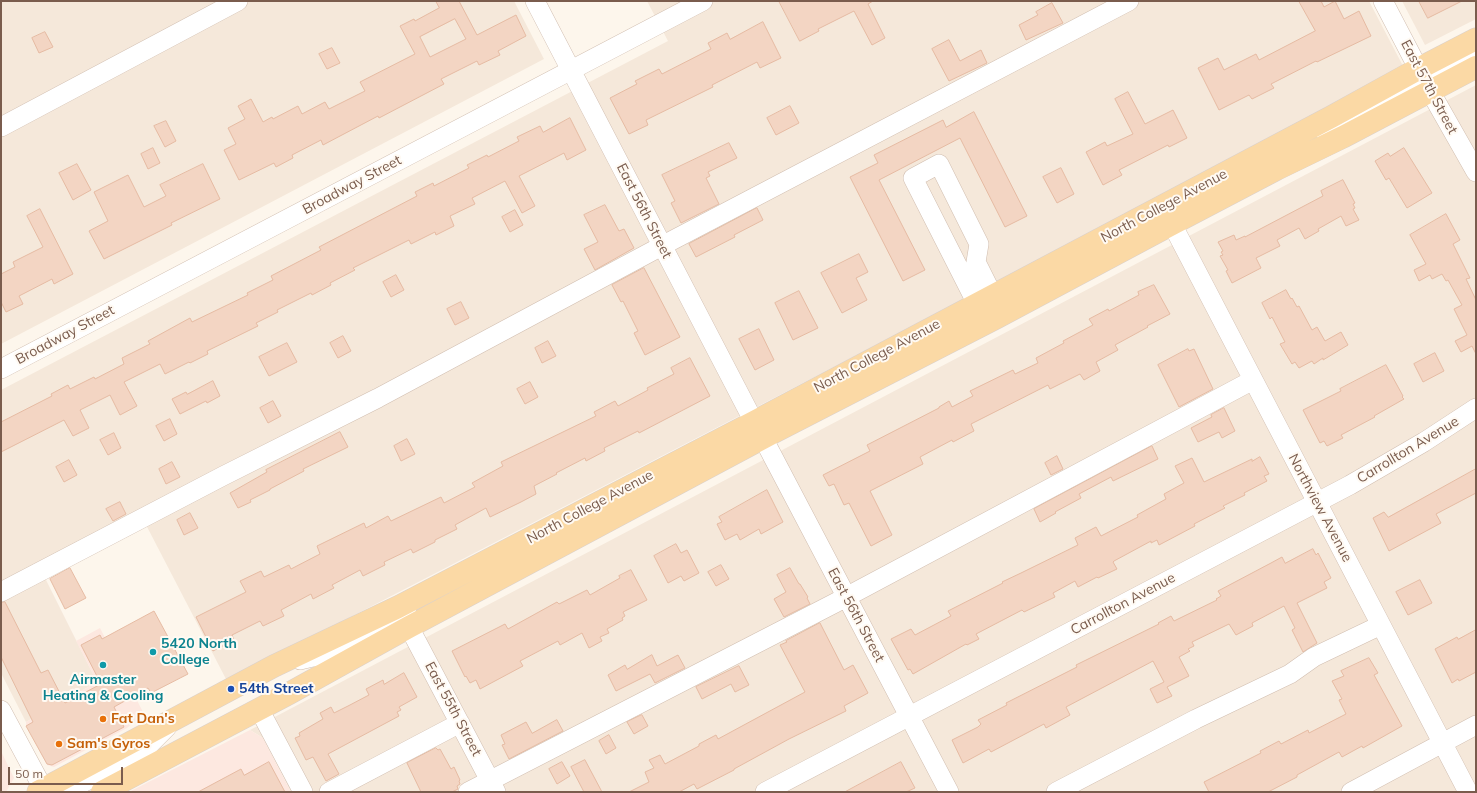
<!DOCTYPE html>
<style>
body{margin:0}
#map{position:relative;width:1477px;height:793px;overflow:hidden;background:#fdf6ec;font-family:Mulish,sans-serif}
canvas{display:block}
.frame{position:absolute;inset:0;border:2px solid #7a5c4d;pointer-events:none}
.scale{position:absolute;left:8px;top:767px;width:115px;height:18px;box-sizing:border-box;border:2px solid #7a5c4d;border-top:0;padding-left:5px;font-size:12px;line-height:14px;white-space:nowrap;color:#7a5c4d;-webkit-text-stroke:3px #fffaf3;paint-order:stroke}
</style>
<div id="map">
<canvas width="1477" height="793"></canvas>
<div class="frame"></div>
<div class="scale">50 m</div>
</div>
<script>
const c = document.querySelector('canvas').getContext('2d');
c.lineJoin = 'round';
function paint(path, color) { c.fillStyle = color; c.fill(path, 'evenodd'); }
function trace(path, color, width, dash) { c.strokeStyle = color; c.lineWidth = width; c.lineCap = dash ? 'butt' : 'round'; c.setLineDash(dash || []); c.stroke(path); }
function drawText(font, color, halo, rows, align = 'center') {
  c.font = font + ' Mulish,sans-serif'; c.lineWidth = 4; c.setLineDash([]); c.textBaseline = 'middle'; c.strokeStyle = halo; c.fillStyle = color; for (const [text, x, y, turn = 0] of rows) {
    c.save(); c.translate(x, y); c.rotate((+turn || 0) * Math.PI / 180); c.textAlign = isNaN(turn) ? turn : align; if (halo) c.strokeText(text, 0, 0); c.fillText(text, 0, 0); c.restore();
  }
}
paint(new Path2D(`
 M1 1H514L544 59 1 344Z
 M647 1H1369L1403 66 1060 250 227 681 144 521 43 574 97 682 26 722 1 673V390L668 41Z
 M1402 1H1476V19L1425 45Z
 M1476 85V792H291L263 738 250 730Z`), '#f5e8da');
paint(new Path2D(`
 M100 628 144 714 127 728 54 767 47 765 26 725V722L97 682 76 641Z
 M250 730 263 738 291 792H129Z
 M1 751 14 778 6 792H1Z`), '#fde8e0');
const building = new Path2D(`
 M436 1H459L477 35 516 15 526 36 498 51 500 55 479 65 477 61 441 79 444 84 379 118 378 116 323 145 321 140 292 155 293 158 276 167 274 163 239 180 224 150 236 144 228 128 245 119 238 106 251 99 263 122 272 117 273 119 298 106 302 114 325 102 329 109 365 91 360 82 415 54 400 26 414 19 415 21 439 8ZM455 19 466 39 430 57 420 37Z
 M779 1H873L868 4 885 38 872 45 854 11 818 29 819 31 800 41Z
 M1299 1H1321L1324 7 1335 1 1344 19 1359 11 1371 36 1317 62 1316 61 1271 84 1274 88 1252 99 1249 95 1219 110 1198 68 1218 58 1224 70 1256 54 1259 60 1315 31Z
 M1419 1H1462L1428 18Z
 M1052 3 1063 23 1026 40 1019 25 1038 15 1036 12Z
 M763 22 781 58 760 68 757 62 712 85 713 87 646 120 648 125 629 134 610 98 637 84 635 81 659 69 662 74 711 49 708 43 727 33 730 39Z
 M45 32 53 47 39 53 32 38Z
 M949 40 960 61 981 50 987 63 949 81 932 49Z
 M332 48 340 63 327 69 319 54Z
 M1128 92 1145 124 1173 110 1187 138 1169 147 1168 145 1119 170 1122 175 1103 185 1086 152 1105 142 1107 146 1133 134 1115 99Z
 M790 106 799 123 776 135 767 118Z
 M974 112 1027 216 1005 227 960 138 879 180 925 270 903 281 850 177 878 163 874 155 943 120 946 127Z
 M570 118 586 150 567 160 564 153 519 176 535 206 522 213 505 181 472 198 475 204 450 216 454 226 436 235 435 232 411 244 409 240 353 268 355 270 330 283 331 285 312 295 311 293 277 310 278 312 256 323 258 326 207 351 208 354 190 363 189 362 165 374 160 364 124 382 137 406 120 415 110 395 80 410 89 428 73 436 64 420 1 452V422L52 396 51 394 68 385 70 389 94 377 95 379 124 364 122 358 150 344 148 341 190 318 192 322 248 295 247 293 273 280 271 276 321 250 319 247 417 196 415 192 433 183 434 186 469 168 467 165 487 155 488 157 519 141 517 137 540 126 543 132Z
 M166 121 176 141 165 147 154 126Z
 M729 143 737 158 708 172 710 176 706 178 719 204 681 223 671 203 675 201 662 175Z
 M153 148 160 163 148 169 141 154Z
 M1404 148 1432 193 1407 208 1389 178 1386 180 1375 161 1388 153 1390 156Z
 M77 164 91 190 73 200 59 173Z
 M203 164 220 199 171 223 172 225 104 259 89 231 108 221 94 192 128 175 144 207 166 196 160 185Z
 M1061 168 1074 194 1057 203 1043 177Z
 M1343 180 1355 203 1353 204 1355 208 1353 209 1359 220 1346 226 1341 216 1318 229 1319 231 1305 239 1299 228 1277 240 1280 246 1256 258 1261 268 1232 283 1226 271 1228 270 1220 256 1223 255 1221 252 1223 251 1218 242 1234 235 1236 240 1245 236V237L1323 196 1321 191Z
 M605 205 619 231 624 229 634 248 595 270 584 249 598 242 584 215Z
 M757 208 763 220 734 235 735 237 696 257 689 244Z
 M40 209 73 274 54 284 52 279 19 296 23 304 6 312 1 302V274L15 267 13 262 43 247 27 216Z
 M515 210 523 225 510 232 502 217Z
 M1446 214 1460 240 1453 244 1470 278 1466 279 1476 300V354L1472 346 1461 352 1455 341 1467 335 1454 309 1462 305 1448 280 1446 281 1442 274 1432 279 1430 275 1419 281 1414 270 1426 264 1410 235Z
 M859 254 868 272 856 278 867 300 842 313 821 273Z
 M644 268 680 337 645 355 634 333 638 331 623 301 621 302 612 285Z
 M396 275 404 290 391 297 383 282Z
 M1154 285 1170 314 1147 326 1148 327 1115 345 1118 350 1096 362 1100 371 1084 380 1080 374 1050 389 1048 385 971 424 974 431 953 442 952 440 920 457 923 464 870 491 892 535 871 546 849 503 844 505 834 484 829 486 823 475 870 451 867 445 939 408V407L949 401 952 407 973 396 970 391 1013 370 1015 374 1038 363 1036 358 1064 343 1063 341 1093 325 1089 319 1108 309 1109 311 1139 295 1138 292Z
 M1286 290 1291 299 1292 298 1297 307 1299 306 1312 330 1317 327 1325 341 1341 332 1348 345 1323 360V358L1314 364 1312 361 1299 368 1295 362 1292 364 1280 344 1285 342 1272 317 1270 319 1262 303Z
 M799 291 818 328 793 340 775 303Z
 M461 302 469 318 455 325 447 309Z
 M759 329 774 360 755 370 739 339Z
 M343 336 351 351 338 358 330 343Z
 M548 341 556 356 542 363 535 348Z
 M287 343 297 362 269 376 259 357Z
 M1188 349 1189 351 1194 349 1213 389 1179 407 1158 365Z
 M1435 353 1444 371 1423 382 1414 364Z
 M690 358 710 396 639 433 638 431 604 448 605 451 586 461 585 458 556 473 557 474 534 486 536 494 521 502 490 517 486 508 455 525 457 529 435 540V542L413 553 411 549 384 562 385 565 363 576 360 570 332 585 334 588 313 599 311 594 281 610 284 616 263 626 260 621 232 635 234 640 213 651 196 617 246 592 240 581 261 571 264 577 289 565 291 569 320 554 317 546 364 523 366 528 388 516 391 521 441 497 444 503 475 487 472 483 503 466 501 462 596 416 594 412 615 401 618 406 648 390 647 388 674 374 671 368Z
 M1386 365 1403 396 1402 397 1404 399 1374 416 1375 417 1341 435 1343 438 1327 446 1324 441 1320 443 1303 410 1341 391 1340 389Z
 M213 381 220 396 207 403 206 401 180 414 172 399 186 392 187 394Z
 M530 382 538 397 525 404 517 389Z
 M273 401 281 416 268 423 260 408Z
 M1224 408 1235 431 1222 438 1219 432 1198 442 1191 428 1212 417 1211 415Z
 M170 419 177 434 164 441 156 426Z
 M340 432 348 447 303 469 304 471 270 489V490L250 500 251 502 238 508 230 493 267 472 266 470Z
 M114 433 121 448 108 455 100 440Z
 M407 439 415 454 401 461 394 446Z
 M1152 446 1158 459 1113 481 1111 477 1079 494 1081 498 1055 512 1056 513 1040 522 1034 509Z
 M1057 456 1063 469 1051 475 1045 463Z
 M1260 457 1269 474 1264 476 1267 481 1244 493 1245 495 1223 506 1225 508 1194 524 1195 526 1159 545 1157 540 1151 543V541L1114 561 1113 562 1117 569 1098 578 1097 577 1078 587 1075 581 1053 593 1055 597 1024 612 1022 610 976 634 979 639 967 645 966 644 913 674 910 669 908 670 891 639 911 629 915 635 951 616 948 611 1003 583 1002 582 1021 573 1078 545 1075 538 1096 527 1101 536 1138 517 1137 515 1166 499 1164 494 1184 483 1175 466 1192 458 1204 482 1252 459V461Z
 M69 460 77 475 64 482 56 467Z
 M172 462 180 477 166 484 159 469Z
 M1476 469V493L1436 514 1441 523 1389 551 1373 518 1384 512 1388 517Z
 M767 490 783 522 761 534 759 529 740 540 737 534 725 540 717 524 722 522 719 517Z
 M120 502 126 514 113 521 106 509Z
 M190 513 198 528 184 535 177 520Z
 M676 544 681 553 687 550 699 573 684 581 681 576 668 583 654 556Z
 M1313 549 1316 555 1318 553 1331 578 1324 582 1327 588 1297 603 1317 643 1303 652 1292 630 1295 628 1284 606 1252 623 1253 626 1236 635 1229 624 1192 642 1194 646 1188 649 1190 651 1179 657 1189 676 1167 687 1172 696 1157 703 1150 689 1164 682 1153 661 1066 707 1070 715 1046 728 1044 724 991 752 989 749 963 763 952 740 978 727 981 724 978 720 1007 705 1006 703 1077 667 1076 665 1159 624 1158 623 1171 616 1174 621 1217 600 1216 599 1221 596 1218 591 1271 563 1282 557 1285 563Z
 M721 565 729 579 716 586 708 572Z
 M70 568 86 598 65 609 50 579Z
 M790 568 799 584H800L808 597 807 598 810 604 784 617 774 599 786 592 777 575Z
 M631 570 647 600 623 612 625 616 622 618 623 620 607 629 609 633 600 637 602 641 589 648 582 633 560 645 558 641 520 661 523 666 480 689 476 680 470 683 466 676 465 677 452 651 505 624 508 629 557 602 559 604 587 590 590 595 620 578 619 576Z
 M1420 580 1432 603 1408 615 1396 592Z
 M5 602 41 673 48 670 65 703 101 684 81 645 100 635 102 639 154 611 188 674 151 693 148 688 114 707 124 727 52 765 47 764 26 726 33 722 1 657V603Z
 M820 623 844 670 853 665 868 693 844 706 846 711 789 739 734 769V770L697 789 694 784 679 792H629L649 782 645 772 654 768 649 760 660 755 665 764 699 746V744L716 735 718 739 805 692 780 645 787 642 786 641Z
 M1476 630V672L1459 681 1458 679 1452 683 1435 649 1457 637 1458 639Z
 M652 655 657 666 678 655 685 668 655 683 650 674 616 691 608 675 625 665 627 669Z
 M1369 658 1378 673 1374 675 1402 726 1363 748 1362 746 1342 757 1339 752 1297 775V777L1268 792H1209L1204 782 1261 753 1260 751 1279 741 1281 744 1308 730 1309 733 1346 714 1339 700 1342 699 1332 681 1344 676 1341 671Z
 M739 666 749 685 735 692 731 684 702 699 696 687Z
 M404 673 417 697 399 707 401 710 397 712 399 716 328 754 339 774 326 781 313 757 306 760 295 738 300 736 299 733 323 719 320 713 331 707 334 713 348 706 369 695 366 689 383 680 384 684Z
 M642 715 648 726 634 734 627 722Z
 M557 720 563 731 509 759 502 745 505 744 501 735 526 722 532 733Z
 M609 735 616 748 606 754 599 741Z
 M436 748 438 750 440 749 451 769 454 767 460 780 459 781 460 784 457 786 458 789 452 792H421L407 763Z
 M585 760 602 792H584L571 767Z
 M269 762 285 792H198L241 769 244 775Z
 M562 762 570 776 557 784 549 769Z
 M901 762 915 788 906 792H845Z`);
paint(building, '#f3d5c3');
trace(building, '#e6bba3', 1);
const minor = new Path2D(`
 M535 1 754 422
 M1383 1 1430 91 1476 172
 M1 127 238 1
 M1325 132 1476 53
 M1172 224 1468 792
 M977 304 913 178 939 164 979 244 976 262 993 296
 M1 369 703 1
 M763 438 949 792
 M1 592 223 476 378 398 673 240 1129 1
 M409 627 496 792
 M300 660 334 652 407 614
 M259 709 303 792
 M1 710 45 792
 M65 792 142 752 167 727
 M329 792 460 723
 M468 792 835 603 1253 380
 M765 792 1350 485 1424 442 1476 408
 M1056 792 1196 719 1290 674 1314 657 1381 625
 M1351 792 1476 725`);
const major = new Path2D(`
 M38 792 274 666 398 607 754 422 1331 117 1418 69 1476 39
 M102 792 288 694 409 627 774 432 996 318 1172 224 1277 169 1343 137 1476 67`);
trace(minor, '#d1beb0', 20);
trace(major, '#dad1cd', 23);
trace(minor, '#fff', 19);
trace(major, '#fbd9a5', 22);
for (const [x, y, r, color] of [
 [153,652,4,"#0f9aa8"],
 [103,665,4,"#0f9aa8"],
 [231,689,4,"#1a4fb4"],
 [103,719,4,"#e8710a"],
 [59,744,4,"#e8710a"]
]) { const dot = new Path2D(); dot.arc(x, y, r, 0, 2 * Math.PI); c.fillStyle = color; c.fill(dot); trace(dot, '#fffaf3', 1.5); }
drawText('14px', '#7a5c4d', '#fffaf3', [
 ["East 57th Street",1429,87,62],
 ["Broadway Street",352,185,-28],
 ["North College Avenue",1164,206,-28],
 ["East 56th Street",644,211,63],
 ["Broadway Street",65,335,-28],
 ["North College Avenue",877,356,-28],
 ["Carrollton Avenue",1408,450,-31],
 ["North College Avenue",590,507,-28],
 ["Northview Avenue",1320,508,62],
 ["Carrollton Avenue",1123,604,-28],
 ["East 56th Street",856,615,62],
 ["East 55th Street",453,709,62]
]);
drawText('bold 14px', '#0d838f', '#fffaf3', [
 ["5420 North",161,644],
 ["College",161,660],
 ["Airmaster",103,680,"center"],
 ["Heating & Cooling",103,696,"center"]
], 'left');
drawText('bold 14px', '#164399', '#fffaf3', [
 ["54th Street",239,689]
], 'left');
drawText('bold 14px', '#c56008', '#fffaf3', [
 ["Fat Dan's",111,719],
 ["Sam's Gyros",67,744]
], 'left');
</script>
